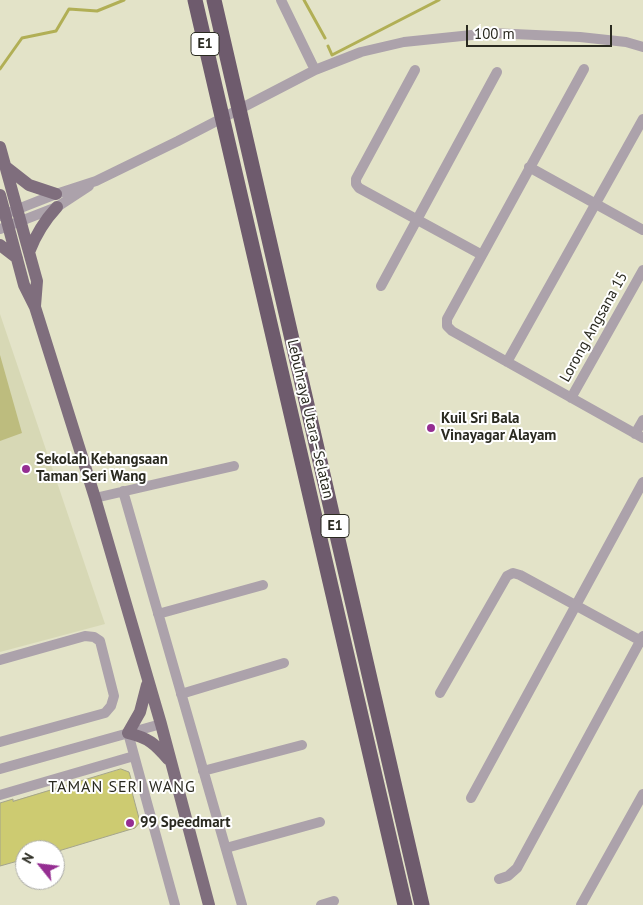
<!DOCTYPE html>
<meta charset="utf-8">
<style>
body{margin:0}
#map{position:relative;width:643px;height:905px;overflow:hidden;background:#e3e3c8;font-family:"PT Sans",sans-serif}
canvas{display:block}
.north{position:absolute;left:15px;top:840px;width:50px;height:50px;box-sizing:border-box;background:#fff;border:1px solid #aaaaa6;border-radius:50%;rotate:299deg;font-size:14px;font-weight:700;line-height:20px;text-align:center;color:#2a2a20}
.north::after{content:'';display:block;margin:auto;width:18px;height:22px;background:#952e92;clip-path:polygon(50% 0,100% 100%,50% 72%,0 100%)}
.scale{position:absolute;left:466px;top:25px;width:146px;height:22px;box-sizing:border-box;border:2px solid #2a2a20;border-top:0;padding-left:6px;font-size:15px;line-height:18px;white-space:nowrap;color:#2a2a20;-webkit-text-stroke:4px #fff;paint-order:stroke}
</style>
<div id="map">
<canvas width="643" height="905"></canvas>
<div class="north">N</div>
<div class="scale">100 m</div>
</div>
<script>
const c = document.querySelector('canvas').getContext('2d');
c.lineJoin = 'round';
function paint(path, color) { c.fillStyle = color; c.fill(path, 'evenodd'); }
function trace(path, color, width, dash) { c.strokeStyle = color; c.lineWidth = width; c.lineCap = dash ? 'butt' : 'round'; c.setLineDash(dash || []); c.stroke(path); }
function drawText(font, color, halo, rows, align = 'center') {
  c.font = font + ' "PT Sans",sans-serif'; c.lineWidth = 4; c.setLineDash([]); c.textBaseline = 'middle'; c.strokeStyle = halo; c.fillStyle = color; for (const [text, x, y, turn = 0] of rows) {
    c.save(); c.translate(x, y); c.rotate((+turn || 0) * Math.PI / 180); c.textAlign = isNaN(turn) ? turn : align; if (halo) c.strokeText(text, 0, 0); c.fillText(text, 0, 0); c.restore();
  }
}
paint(new Path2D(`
 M0 314 105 624 0 652Z`), '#d7d8b5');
paint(new Path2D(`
 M0 355 22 433 0 441Z`), '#bdbc7e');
trace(new Path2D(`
 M304 0 325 38
 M328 46 332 55 439 0
 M0 69 22 38 56 31 69 9 97 11 124 0`), '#b1af55', 3);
const building = new Path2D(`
 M121 769 129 772 135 792H132L140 822 135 828 55 852V850H25V859L0 866V803L13 799V801Z`);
paint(building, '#cdcb71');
trace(building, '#a4a48b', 1);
trace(new Path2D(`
 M281 0 315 70
 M584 69 447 319V326L452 331 643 438
 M415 70 356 179V184L359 188 482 255
 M529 167 643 230
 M0 216 56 194 96 181 178 141 315 70 361 52 404 42 491 33 580 37 626 42 643 47
 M0 229 57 207 89 186
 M381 286 497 72
 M507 362 643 119
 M571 398 643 270
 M635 434 643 420
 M123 491 242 905
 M95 498 234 466
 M158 614 263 585
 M0 660 85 636 94 637 100 641 114 696 111 706 105 713 0 742
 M440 693 507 576 513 573 520 575 643 642
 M181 694 284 663
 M128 733 175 905
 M0 769 161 724
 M203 771 302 745
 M0 795 134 756
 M471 798 643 482
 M226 848 320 822
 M499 879 508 876 517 868 643 636
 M321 905 334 901
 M581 905 643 794`), '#aca2ab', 10);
trace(new Path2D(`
 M0 147 37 281 35 306
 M6 167 29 185 56 194
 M0 195 24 285 35 307 95 498 161 724 209 905
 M0 245 17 258
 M29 252C36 234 44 221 57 207
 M147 685 140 712 128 733C149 738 155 744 168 759`), '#7f6e7d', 12);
trace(new Path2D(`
 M195 0 405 905
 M214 0 422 905`), '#6e5b6d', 15);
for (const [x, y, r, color] of [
 [431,428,5,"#952e92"],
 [26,469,5,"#952e92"],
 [130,823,5,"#952e92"]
]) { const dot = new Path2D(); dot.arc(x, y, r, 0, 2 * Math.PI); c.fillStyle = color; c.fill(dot); trace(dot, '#fff', 2); }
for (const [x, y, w] of [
 [205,44,28],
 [335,526,28]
]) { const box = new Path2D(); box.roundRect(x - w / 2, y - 11.5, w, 23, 4); c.fillStyle = '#fff'; c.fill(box); trace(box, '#2a2a20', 1); }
drawText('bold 14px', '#2a2a20', null, [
 ["E1",205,44],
 ["E1",335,526]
]);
drawText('15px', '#2a2a20', '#fff', [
 ["Lorong Angsana 15",594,327,-61],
 ["Lebuhraya Utara–Selatan",310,419,77]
]);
drawText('bold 15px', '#2a2a20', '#fff', [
 ["Kuil Sri Bala",441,419],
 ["Vinayagar Alayam",441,436],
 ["Sekolah Kebangsaan",36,460],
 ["Taman Seri Wang",36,477],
 ["99 Speedmart",140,823]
], 'left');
c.letterSpacing = '1px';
drawText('16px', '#2a2a20', '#fff', [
 ["TAMAN SERI WANG",122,787]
]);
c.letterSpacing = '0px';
</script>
